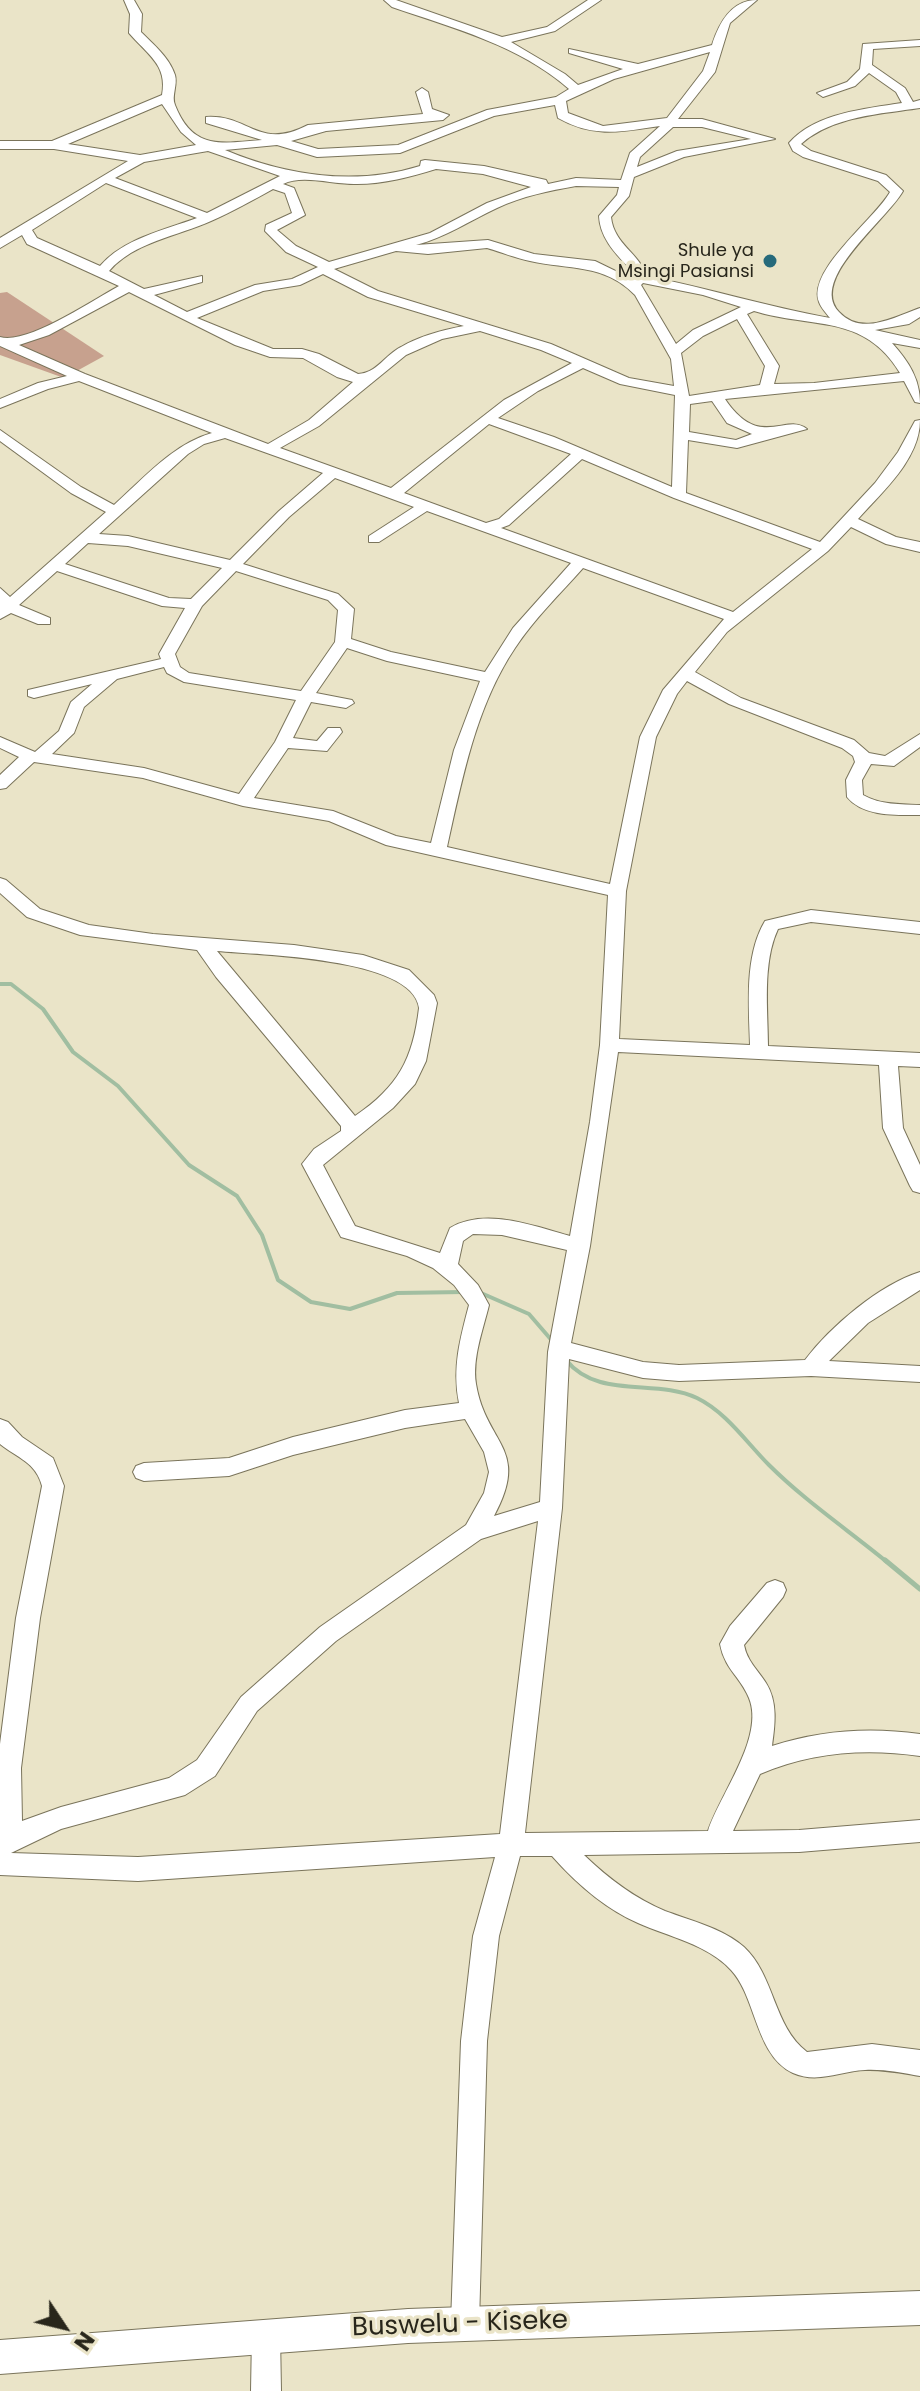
<!DOCTYPE html>
<style>
body{margin:0}
#map{position:relative;width:920px;height:2391px;overflow:hidden;background:#eae4c8;font-family:Poppins,sans-serif}
canvas{display:block}
.north{position:absolute;left:24px;top:2287px;width:80px;height:80px;-webkit-text-stroke:6px #eae4c8;paint-order:stroke;rotate:125deg;font-size:22px;font-weight:700;line-height:32px;text-align:center;color:#28261b}
.north::after{content:'';display:block;margin:auto;width:28px;height:36px;background:#28261b;clip-path:polygon(50% 0,100% 100%,50% 72%,0 100%)}
</style>
<div id="map">
<canvas width="920" height="2391"></canvas>
<div class="north">N</div>
</div>
<script>
const c = document.querySelector('canvas').getContext('2d');
c.lineJoin = 'round';
function paint(path, color) { c.fillStyle = color; c.fill(path, 'evenodd'); }
function trace(path, color, width, dash) { c.strokeStyle = color; c.lineWidth = width; c.lineCap = dash ? 'butt' : 'round'; c.setLineDash(dash || []); c.stroke(path); }
function drawText(font, color, halo, rows, align = 'center') {
  c.font = font + ' Poppins,sans-serif'; c.lineWidth = 7; c.setLineDash([]); c.textBaseline = 'middle'; c.strokeStyle = halo; c.fillStyle = color; for (const [text, x, y, turn = 0] of rows) {
    c.save(); c.translate(x, y); c.rotate((+turn || 0) * Math.PI / 180); c.textAlign = isNaN(turn) ? turn : align; if (halo) c.strokeText(text, 0, 0); c.fillText(text, 0, 0); c.restore();
  }
}
paint(new Path2D(`
 M7 292 104 356 64 378 0 355V293Z`), '#c7a18e');
trace(new Path2D(`
 M0 984H11L43 1009 73 1052 118 1086 189 1165 237 1196 262 1235 278 1280 311 1302 350 1309 397 1293 464 1292
 M481 1293 529 1314 554 1343
 M566 1360C598 1400 656 1378 697 1398 726 1412 747 1443 769 1465 804 1500 848 1530 887 1562`), '#a1bea1', 4);
trace(new Path2D(`
 M885 1560 920 1589`), '#a1bea1', 5);
const minor = new Path2D(`
 M124 0H134L142 14 141 32C154 45 169 57 175 75 178 85 171 96 175 105 193 151 222 143 262 140L206 123V117C249 114 258 151 308 125L423 114 416 92 422 88 428 92 432 109 449 115 443 120 326 131 291 141 318 149 398 145 487 110 556 97 569 89C519 45 453 28 392 7L384 0H396L502 37 547 27 588 0H601L555 31 511 42 565 74 578 85 623 69 569 53V49L638 64 712 45C719 23 731 0 757 0L730 23 715 72 678 119H702L775 139 684 157 634 177 629 196 611 217C614 245 640 253 646 276 708 288 768 307 830 318 827 314 821 308 819 302 807 270 875 219 890 192L878 181 803 157 793 151 789 143C815 113 864 109 902 103L896 92 869 73 855 86 823 97 817 93 847 82 860 69 863 44 920 40V46L873 49 872 65 905 88 913 102 920 100V108C881 114 832 116 801 144L811 151 886 175 903 191C887 220 808 279 839 312 862 337 896 316 920 308V317L909 324 875 330 920 340V348L892 343C909 362 920 379 920 403L915 402 904 381 725 399C760 451 786 412 807 429L737 448 688 440 686 493 820 542 875 483 898 452 915 421 920 420C920 459 883 491 858 519L896 537 920 542V552L886 544 851 527 828 551 727 632 695 672 741 698 854 740 869 753 885 756 920 734V747L894 766 871 764 862 780 863 795C881 805 900 804 920 805V815C896 815 863 817 847 797L846 780 855 762 853 756 842 748 729 704 687 681 677 694 656 737 626 891 619 1039 750 1045C749 1006 744 956 765 921L811 910 920 922V934L811 922 778 929C762 963 768 1010 768 1046L920 1053V1067L898 1066 903 1128 920 1165V1193L913 1191 910 1186 883 1128 879 1065 618 1052 590 1246 571 1343 643 1362 679 1365 805 1360C831 1326 879 1285 920 1272V1290L868 1323 829 1361 920 1366V1382L811 1376 679 1381 643 1378 569 1359 562 1508 525 1833 708 1831C720 1794 765 1737 749 1698 740 1676 725 1670 720 1644L730 1626 767 1583 775 1580 783 1583 786 1590 783 1597 744 1645C747 1661 757 1669 766 1683 778 1702 775 1725 772 1746 821 1730 870 1727 920 1734V1756C865 1748 811 1752 760 1774L733 1831 799 1830 920 1820V1842L799 1852 584 1855C608 1878 634 1898 665 1911 692 1921 722 1928 744 1947 775 1976 773 2026 807 2052L872 2044 920 2050V2076C902 2073 884 2069 865 2070 840 2071 818 2084 793 2073 755 2055 757 1998 731 1970 707 1944 669 1937 638 1923 604 1908 576 1883 552 1856H520L499 1936 487 2041 479 2323 475 2333 465 2337 455 2333 451 2323 461 2041 473 1936 495 1857 138 1881 0 1875V1744L16 1618 42 1486C36 1462 17 1458 0 1444V1419L8 1422 22 1437 53 1458 64 1486 40 1618 21 1768 22 1821 61 1807 169 1778 197 1760 241 1697 320 1627 466 1525 484 1493 489 1472 484 1452 465 1419 405 1428 293 1455 229 1476 144 1481 136 1478 133 1472 136 1466 144 1463 229 1458 293 1437 405 1410 459 1403C452 1368 460 1339 469 1305L454 1285 433 1268 407 1256 341 1237 302 1164 314 1149 341 1131V1126L216 977 197 950 80 935 27 917 0 893V878L6 880 40 909 89 925 153 934 294 945 363 955 409 970 434 995 437 1003 426 1061 415 1084 393 1108 323 1165 355 1226 440 1253 450 1228C485 1207 534 1226 570 1236L590 1122 600 1045 608 895 386 845 329 821 243 806 143 778 34 762 6 788 0 789V775L19 757 0 748V737L35 752 59 731 71 702 92 684 34 698 28 696V690L161 659 159 654 185 608 162 606 57 571 19 605 50 618V624H38L11 613 0 619V588L10 597 106 512 71 493 0 441V430L81 487 114 505C144 478 173 444 212 433L79 381 48 389 0 408V399L38 383 67 376 0 346V337C27 345 93 300 119 286L27 244 22 235 0 248V238L128 161 54 149H0V141H52L162 95C168 65 147 54 129 33L130 14ZM710 52 703 71 667 118 603 126 568 113 566 101 614 79ZM162 104 181 132 196 145 140 155 68 144ZM555 105 558 118C593 138 621 132 660 126L630 153 621 180 576 178 548 184 546 180 484 166 425 160 421 161 420 166C356 186 287 176 225 150L277 145 317 157 400 153 494 116ZM673 127H702L751 139 677 151 637 167 640 157ZM208 151 280 176 207 213 115 178 144 162ZM436 169 483 174 531 187 487 203 430 233 329 262 296 246 277 230 305 215 294 188 283 184C303 174 334 185 357 184 384 184 410 177 436 169ZM106 183 197 218C164 230 123 239 100 266L37 238 32 230ZM576 186 619 187 617 195 599 216C600 239 617 255 632 271V279L595 261 534 254 488 240 416 245C446 237 469 221 497 208 523 196 548 191 576 186ZM273 189 285 193 292 213 266 225 265 231 286 252 318 267 292 279 255 285 187 312 154 295 202 282V276L144 289 109 271C134 242 178 236 211 221 232 212 253 200 273 189ZM487 248C501 252 515 258 530 261 568 270 604 263 635 295L671 359 674 386 629 378 551 344 378 291 334 269 396 251 428 254ZM323 274 368 297 464 326C442 330 420 336 401 347 385 355 377 373 358 374L319 354 302 349H273L197 318 263 291 300 285ZM643 283 703 295 741 307 693 330 676 344 641 285ZM129 292 235 345 270 357 303 358 337 377 353 382 309 420 268 444 85 374 19 345 49 335ZM754 311C812 329 864 313 900 373L814 383 774 384 779 366 747 314ZM737 319 765 366 760 385 689 396 681 353 703 336ZM480 331 541 350 572 363 504 400 391 488 280 448 319 426 406 355 442 339ZM583 368 620 384 675 395 672 487 554 437 498 418 538 391ZM712 401 727 423 752 434 736 440 689 432 690 404ZM489 424 571 454 499 519 486 523 404 493ZM225 438 323 473 279 511 230 560 128 536 99 534 188 454 204 444ZM582 459 674 498 812 549 733 612 501 528 509 525ZM335 478 414 507 369 536V542H379L427 511 571 563 513 628 485 672 391 652 351 639 354 609 338 594 243 564 289 517ZM88 543 128 546 222 568 191 599 169 598 65 564ZM583 568 724 619 663 690 640 737 610 884 447 847C462 779 476 706 515 648 534 619 560 594 583 568ZM236 571 328 600 338 610 335 642 301 691 189 673 180 667 175 654 202 606ZM347 648 387 661 480 681 454 750 431 843 396 836 333 811 254 798 288 748 327 751 342 732 340 728H328L317 741 293 738 311 702 346 708 354 703 352 700 316 693ZM164 667 167 673 184 682 296 700 275 742 239 794 144 768 52 754 74 733 84 707 117 679ZM217 951C257 955 413 957 419 1008 413 1059 398 1087 355 1116ZM473 1234 502 1235 567 1250 548 1352 540 1502 494 1516C531 1448 486 1445 476 1384 472 1358 483 1330 489 1305L478 1285 458 1264 463 1241ZM538 1521 500 1834 138 1857 11 1853 61 1829 185 1795 215 1776 257 1711 336 1641 481 1539Z
 M266 2321 276 2325 280 2335 281 2391H251L252 2335 256 2325Z`);
const major = new Path2D(`
 M920 2291V2325L408 2343 0 2374V2340L408 2309Z`);
trace(minor, '#7a745b', 2);
trace(major, '#7a745b', 2);
paint(minor, '#fff');
paint(major, '#fff');
for (const [x, y, r, color] of [
 [770,261,8,"#266a7b"]
]) { const dot = new Path2D(); dot.arc(x, y, r, 0, 2 * Math.PI); c.fillStyle = color; c.fill(dot); trace(dot, '#eae4c8', 3); }
drawText('18px', '#28261b', '#eae4c8', [
 ["Shule ya",754,251],
 ["Msingi Pasiansi",754,272]
], 'right');
drawText('26px', '#28261b', '#eae4c8', [
 ["Buswelu - Kiseke",460,2325,-2]
]);
</script>
